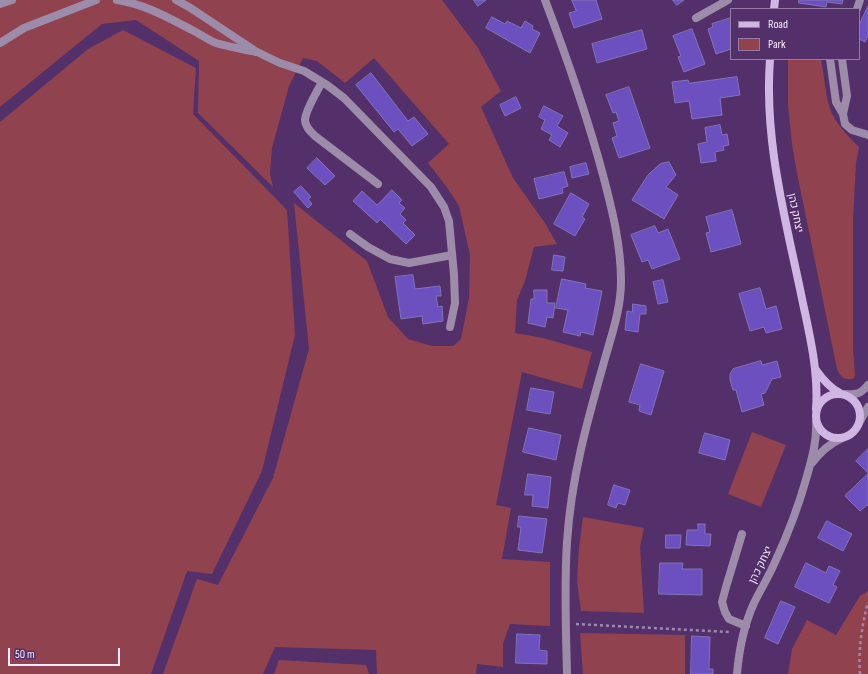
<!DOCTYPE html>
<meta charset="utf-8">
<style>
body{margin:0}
#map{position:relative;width:868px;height:674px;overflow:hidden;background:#533069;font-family:"Sofia Sans Condensed",sans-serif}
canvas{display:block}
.legend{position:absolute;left:730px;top:8px;width:130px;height:52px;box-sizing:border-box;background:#533069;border:1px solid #947aa5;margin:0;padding:5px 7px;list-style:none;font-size:12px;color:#f5e9fe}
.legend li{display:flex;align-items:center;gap:8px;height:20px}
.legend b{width:20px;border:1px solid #947aa5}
.scale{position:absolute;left:8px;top:648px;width:112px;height:18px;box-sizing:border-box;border:2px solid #f5e9fe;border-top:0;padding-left:5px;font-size:12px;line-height:14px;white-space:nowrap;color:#f5e9fe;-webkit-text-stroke:3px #533069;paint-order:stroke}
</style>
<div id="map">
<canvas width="868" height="674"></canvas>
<ul class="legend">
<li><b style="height:5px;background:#d0b6e3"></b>Road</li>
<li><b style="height:11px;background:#91424f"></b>Park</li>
</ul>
<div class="scale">50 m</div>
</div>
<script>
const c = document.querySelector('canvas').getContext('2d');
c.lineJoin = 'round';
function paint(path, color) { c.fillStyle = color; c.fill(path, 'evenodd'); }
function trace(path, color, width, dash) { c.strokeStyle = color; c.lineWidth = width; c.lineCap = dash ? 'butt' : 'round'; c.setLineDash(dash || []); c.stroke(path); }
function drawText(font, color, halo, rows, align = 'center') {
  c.font = font + ' "Sofia Sans Condensed",Heebo,sans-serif'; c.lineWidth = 3.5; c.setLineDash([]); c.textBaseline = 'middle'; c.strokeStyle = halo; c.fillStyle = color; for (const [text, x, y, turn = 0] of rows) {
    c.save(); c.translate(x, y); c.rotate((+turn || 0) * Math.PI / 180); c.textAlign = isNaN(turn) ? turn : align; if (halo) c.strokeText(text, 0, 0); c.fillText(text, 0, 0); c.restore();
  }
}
paint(new Path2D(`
 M0 0H442L478 48 501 91 481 107 513 178 545 223 557 244 534 247 525 281 517 300 515 333 543 338 592 352 582 389 522 372 496 505 511 508 502 559 550 562V626L510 624 503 644V667L477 664 476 674H377L376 650 275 647 263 674H163L197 579 218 585 273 478 309 349 294 203 367 261 388 317 408 339 432 346H453L461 339 469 298 470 255 459 206 446 186 428 163 449 144 374 58 345 83 317 61 303 58 289 86 272 148 270 174 273 187 198 113 199 61 136 20 102 24 0 107Z
 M123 30 196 68 193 114 287 210 295 335 262 471 212 574 187 571 151 674H0V122L88 49Z
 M788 59H821C824 75 826 100 832 114 839 127 849 137 859 147L856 163 853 220V348L855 375 853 379C843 379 841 378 837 369L796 168 792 144 788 105Z
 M752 432 786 445 761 507 728 494Z
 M583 517 644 528 640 547 644 613 581 611 577 582 579 548Z
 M868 591V674H788L792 649 807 620 836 635 860 596Z
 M580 633 685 635V674H583Z
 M279 660 366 665 369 674H274Z`), '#91424f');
const building = new Path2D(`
 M474 0H486L478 6Z
 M572 0H596L602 19 574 28 569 13 576 11Z
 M673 0H684L677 5Z
 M799 0H843L842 4 827 2 826 7 799 3Z
 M868 6V36L865 42 859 39V26Z
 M492 17 505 24 507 21 521 28 525 21 533 26 532 29 540 33 530 53 486 28Z
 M731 18V49L716 54 708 29 713 27 712 24Z
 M692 29 705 64 684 72 678 57 681 56 673 36Z
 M642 30 647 49 597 63 592 44Z
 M371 73 408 121 414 117 428 134 412 146 398 129 394 132 356 85Z
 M737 77 740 95 720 98 722 115 692 119 689 101 675 103 672 82 688 80 689 83Z
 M629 87 650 148 619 158 612 138 617 136 613 123 619 121 616 112 613 113 606 95Z
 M516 97 521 108 505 116 500 105Z
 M544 106 563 116 557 126 568 133 560 147 549 140 552 135 541 129 545 120 539 117Z
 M720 125 722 135 727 134 729 145 723 146 724 150 715 152 716 161 701 163 698 144 707 142 705 128Z
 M317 158 335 176 325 185 307 168Z
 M669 162 676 175 666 187 678 195 664 219 632 200 648 175 660 164Z
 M586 163 589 174 572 178 570 167Z
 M564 172 568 186 562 188 563 193 539 199 534 179Z
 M301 186 311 197 308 199 312 204 308 208 294 192Z
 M392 190 402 200 399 203 405 208 400 214 406 220 403 223 415 235 406 244 380 219 377 223 353 201 362 191 377 205Z
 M571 193 589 204 582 217 585 219 575 236 554 224Z
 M732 210 741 244 711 252 706 233 710 232 706 217Z
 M655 226 658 233 668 229 680 259 652 269 648 260 642 262 631 235Z
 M554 255 565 257 563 271 552 270Z
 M413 275 415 289 440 286 441 296H436L438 307 442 306 443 321 423 324 422 316 401 319 395 277Z
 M562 279 586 284 585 288 602 291 593 335 581 332 580 336 563 332 568 310 556 308Z
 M663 280 668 302 658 304 653 282Z
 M760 288 766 309 776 306 782 329 766 333 764 327 750 331 739 294Z
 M534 290H547V303H555L553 318 547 317 545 327 528 323 531 299H534Z
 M633 304 646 306V314H640L638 332 625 330 627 311 632 312Z
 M761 361 762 365 777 361 781 377 772 379 765 393 761 394 764 405 742 412 736 390H733L730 380V374L733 369Z
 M641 364 664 371 651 415 639 411 640 405 629 402Z
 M531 388 554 392 550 414 527 410Z
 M529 428 561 435 556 460 523 452Z
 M705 433 730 440 725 460 699 453Z
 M868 449V473L856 461Z
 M528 474 551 477 548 508 532 506 533 495H525Z
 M868 474V506L867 505 860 511 845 496Z
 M614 485 630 490 625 505 618 503 616 508 608 505Z
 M519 516 547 519 542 553 518 550 521 527H518Z
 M827 521 852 534 843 551 818 538Z
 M698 524H705V534H711L710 546 686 545 687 530H698Z
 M666 535H681L680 548H666Z
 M660 563H683L682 569H702V595L659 594Z
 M806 563 826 573 829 566 840 571 833 585 837 587 829 603 795 587Z
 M781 601 795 607 778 644 765 638Z
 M517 634 540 635 539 650 547 651V664L516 663Z
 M692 636 710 637 709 669H713V674H691Z`);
paint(building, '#6c50c0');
trace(building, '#8075b7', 1);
trace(new Path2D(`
 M576 624 729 632
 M860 674C858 650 862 625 868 602`), '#a088b0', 2.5, [3, 3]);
trace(new Path2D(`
 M117 0C144 4 167 17 192 30 200 34 208 40 216 43 229 47 243 49 256 52
 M857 9 860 0
 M696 18 728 0
 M0 43 24 28 96 0
 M830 59 836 102 843 114
 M842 59 847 96 843 114 845 124 852 130 868 135
 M350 234 368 247 390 259 409 263 452 255
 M742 534 726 587 722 602 725 612 729 619 746 626`), '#9d8ca9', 8);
trace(new Path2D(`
 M176 0 189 7 257 52 280 63 304 71 327 85 344 98 431 187 444 207 449 221 454 275 455 303 450 327
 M545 0C567 58 587 115 603 175 612 209 621 245 621 281 621 307 613 331 606 355 597 387 588 418 581 449 574 480 569 511 567 542 564 586 566 630 567 674
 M0 4 12 0
 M322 82C318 90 305 111 305 120 305 127 311 132 315 136L378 184
 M845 394C856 395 861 394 868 385
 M859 423 868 407
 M812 463C820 452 829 444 842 438
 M737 674C739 650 744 625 754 603 761 589 769 576 775 562 788 534 799 505 807 476 812 458 817 441 816 422`), '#9d8ca9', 8);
trace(new Path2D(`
 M774 9 775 0
 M770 59C764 138 784 213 800 289 808 329 819 368 816 409
 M816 370C823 380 830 388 840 393
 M816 416a22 22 0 1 1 44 0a22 22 0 1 1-44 0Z`), '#d0b6e3', 8);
drawText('11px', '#f5e9fe', '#533069', [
 ["יצחק כהן",795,213,78],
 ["יצחק כהן",761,565,-64]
]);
</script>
